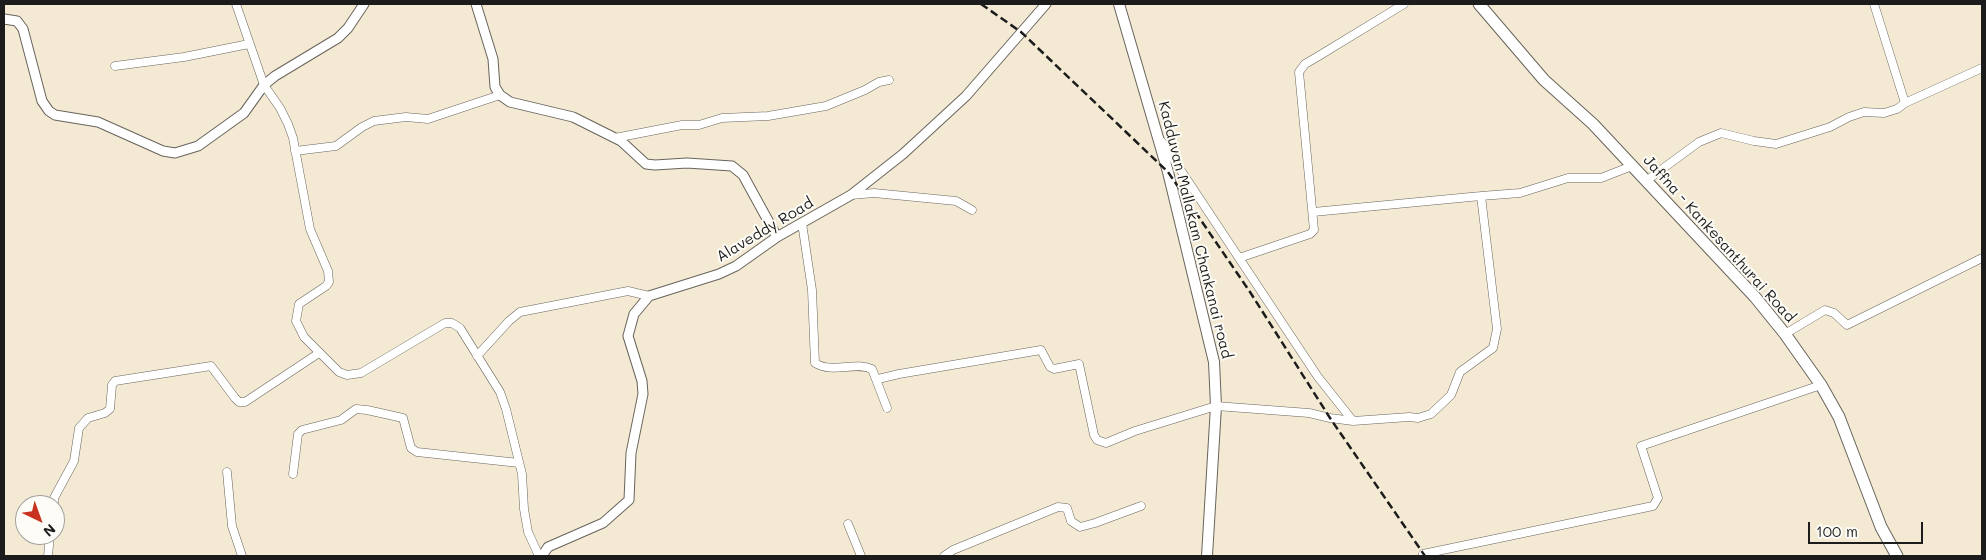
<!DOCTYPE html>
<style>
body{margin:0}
#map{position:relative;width:1986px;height:560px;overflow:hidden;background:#f4e9d3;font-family:Mali,sans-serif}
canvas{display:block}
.frame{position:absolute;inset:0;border:5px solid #1c1c1c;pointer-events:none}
.north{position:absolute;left:15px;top:495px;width:50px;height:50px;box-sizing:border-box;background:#fdfcf7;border:1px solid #a3a29f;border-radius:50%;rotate:138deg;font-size:14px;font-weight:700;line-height:20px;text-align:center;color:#1c1c1c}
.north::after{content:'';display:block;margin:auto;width:18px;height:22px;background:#c8321e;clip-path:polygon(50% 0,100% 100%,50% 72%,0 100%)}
.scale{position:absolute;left:1808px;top:522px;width:115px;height:22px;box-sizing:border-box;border:2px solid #1c1c1c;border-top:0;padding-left:6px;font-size:15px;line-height:18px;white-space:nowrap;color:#1c1c1c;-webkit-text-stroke:4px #fdfcf7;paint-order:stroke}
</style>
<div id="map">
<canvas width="1986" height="560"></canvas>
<div class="frame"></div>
<div class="north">N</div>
<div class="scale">100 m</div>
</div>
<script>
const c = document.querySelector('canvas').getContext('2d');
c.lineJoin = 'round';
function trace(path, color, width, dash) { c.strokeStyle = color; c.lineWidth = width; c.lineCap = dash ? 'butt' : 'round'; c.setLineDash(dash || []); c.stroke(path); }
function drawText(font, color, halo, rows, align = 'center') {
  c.font = font + ' Mali,sans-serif'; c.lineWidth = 4; c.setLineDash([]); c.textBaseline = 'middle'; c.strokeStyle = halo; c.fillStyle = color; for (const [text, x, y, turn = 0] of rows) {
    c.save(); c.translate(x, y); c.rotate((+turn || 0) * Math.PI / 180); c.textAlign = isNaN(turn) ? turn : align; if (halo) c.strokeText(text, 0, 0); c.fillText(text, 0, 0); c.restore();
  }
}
const minor = new Path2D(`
 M236 4 264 85 280 108 288 124 293 138 310 229 328 271 329 282 326 286 299 304 296 321 304 337 339 372 347 375 361 373 445 323H452L460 328 500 392 506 409 522 474 524 509 528 532 539 556
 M1874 4 1905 103
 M115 66 184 57 249 44
 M615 138 682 125H699L722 118 768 116 826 106 865 90 879 82 889 80
 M1162 142 1318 377 1353 421
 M295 151 336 146 362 127 374 121 406 117 428 119 500 95
 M1646 181 1699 142 1721 133 1754 141 1776 144 1830 127 1849 117 1864 112 1884 113 1897 109 1905 103 1982 68
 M851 195 874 193 956 201 972 210
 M1313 212 1481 196
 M802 223 812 290 815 363C832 374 855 361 872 369L887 408
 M1239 258 1310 234 1314 230 1299 72 1305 64 1317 57 1404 4
 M1785 334 1825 310 1834 313 1847 325 1982 258
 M477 356 509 321 520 312 628 291 649 296
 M878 379 899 374 1041 350 1050 367 1054 369 1079 364 1094 435 1097 440 1106 443 1135 431 1216 406 1309 413 1330 418 1353 421 1409 417 1418 418 1431 414 1451 395 1460 372 1493 348 1497 329 1481 196 1520 193 1568 178H1601L1632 166
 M227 472 232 526 242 556
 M293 474 298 434 302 430 341 420 356 409 367 410 403 418 411 448 417 452 519 463
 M54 505V498L74 461 79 428 88 418 105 413 110 409 112 385 115 381 211 366 235 398 239 402H245L319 353
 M848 524 861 556
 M1423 554 1653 506 1658 498 1641 446 1821 385
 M48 556 50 535
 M944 556 953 550 1058 507 1067 508 1071 521 1080 527 1095 523 1141 506`);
const tertiary = new Path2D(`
 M476 4 493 59 495 87 500 95 510 102 573 117 621 141 646 164 655 165 687 163 732 166 743 175 777 237
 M4 19 17 21 23 29 42 101 49 111 55 115 98 122 163 151 175 153 198 146 244 113 264 85 275 76 338 38 348 28 364 4
 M542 556 548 547 603 523 629 500 631 453 643 394 642 381 628 336 634 314 649 296 719 274 736 266 777 237 851 195 903 154 966 96 1046 4`);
const secondary = new Path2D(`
 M1119 4 1168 172 1214 362 1216 406 1207 556`);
const primary = new Path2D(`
 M1479 4 1544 80 1593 124 1755 297 1785 334 1821 385 1839 417 1881 527 1897 556`);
trace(minor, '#68645c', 9);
trace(tertiary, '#68645c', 11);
trace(secondary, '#68645c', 12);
trace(primary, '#68645c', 13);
trace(minor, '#fff', 8);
trace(tertiary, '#fff', 9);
trace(secondary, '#fff', 10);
trace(primary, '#fff', 11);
trace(new Path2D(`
 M981 4 1021 32 1168 172 1250 292 1330 418 1425 556`), '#1c1c1c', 2.5, [8, 4]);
drawText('15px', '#1c1c1c', '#fdfcf7', [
 ["Alaveddy Road",765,230,-31],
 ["Kadduvan Mallakam Chankanai road",1195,230,76],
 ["Jaffna - Kankesanthurai Road",1719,239,48]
]);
</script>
